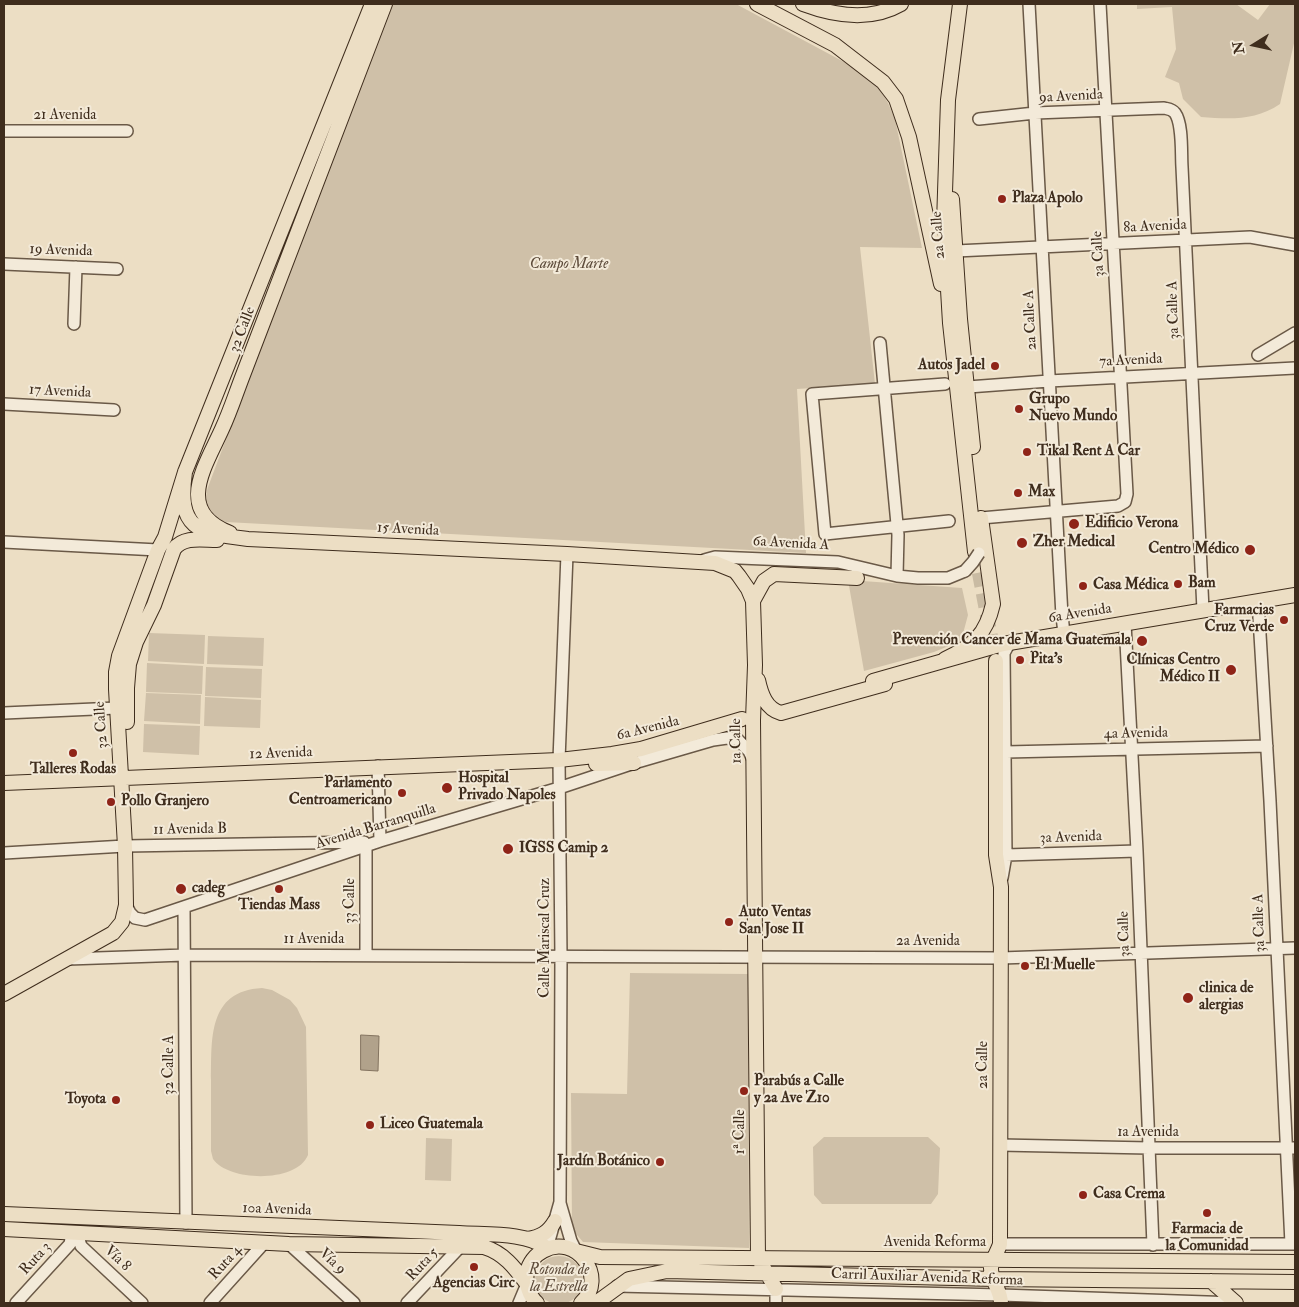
<!DOCTYPE html>
<meta charset="utf-8">
<style>
body{margin:0}
#map{position:relative;width:1299px;height:1307px;overflow:hidden;background:#ecdec4;font-family:"IM FELL Double Pica",serif}
canvas{display:block}
.frame{position:absolute;inset:0;border:5px solid #3f2d1d;pointer-events:none}
.north{position:absolute;left:1229px;top:20px;width:50px;height:50px;-webkit-text-stroke:4px #f3ead9;paint-order:stroke;rotate:260deg;font-size:14px;font-weight:700;line-height:20px;text-align:center;color:#3f2d1d}
.north::after{content:'';display:block;margin:auto;width:18px;height:22px;background:#3f2d1d;clip-path:polygon(50% 0,100% 100%,50% 72%,0 100%)}
</style>
<div id="map">
<canvas width="1299" height="1307"></canvas>
<div class="frame"></div>
<div class="north">N</div>
</div>
<script>
const c = document.querySelector('canvas').getContext('2d');
c.lineJoin = 'round';
function paint(path, color) { c.fillStyle = color; c.fill(path, 'evenodd'); }
function trace(path, color, width, dash) { c.strokeStyle = color; c.lineWidth = width; c.lineCap = dash ? 'butt' : 'round'; c.setLineDash(dash || []); c.stroke(path); }
function drawText(font, color, halo, rows, align = 'center') {
  c.font = font + ' "IM FELL Double Pica",serif'; c.lineWidth = 4; c.setLineDash([]); c.textBaseline = 'middle'; c.strokeStyle = halo; c.fillStyle = color; for (const [text, x, y, turn = 0] of rows) {
    c.save(); c.translate(x, y); c.rotate((+turn || 0) * Math.PI / 180); c.textAlign = isNaN(turn) ? turn : align; if (halo) c.strokeText(text, 0, 0); c.fillText(text, 0, 0); c.restore();
  }
}
paint(new Path2D(`
 M393 4H736L859 70 880 90 888 103 895 119 922 248 860 247 875 384 797 389 806 553 226 522C209 519 203 501 208 487L340 136Z
 M1137 4H1236L1258 20 1270 4H1295V39L1280 104C1255 121 1230 119 1201 117L1183 99 1179 83 1165 77 1176 49 1172 7 1137 9Z
 M848 580 962 588 968 615 961 641 934 652 864 671Z
 M149 633 205 635 204 664 148 661Z
 M208 636 264 638 263 666 207 664Z
 M147 663 203 666 202 694 146 692Z
 M206 667 262 669 261 698 205 696Z
 M146 693 201 695 200 724 144 721Z
 M205 697 261 700 260 728 204 726Z
 M144 724 200 726 199 755 143 752Z
 M630 973 748 974 749 1248 583 1242 572 1229 571 1093 627 1094Z
 M262 988 272 990 290 1000 297 1008 306 1027 308 1155C297 1183 229 1182 213 1159L211 1151C211 1127 211 1104 211 1080 212 1040 207 991 262 988Z
 M824 1137H928L940 1148 938 1194 931 1204H822L814 1195 813 1147Z
 M426 1138 452 1139 451 1181 425 1180Z
 M535 1280a24 24 0 1 1 48 0a24 24 0 1 1-48 0Z`), '#cfc0a8');
const water = new Path2D(`
 M361 1035 379 1036 378 1071 361 1070Z`);
paint(water, '#b1a28b');
trace(water, '#83735f', 1);
trace(new Path2D(`
 M975 552 995 658`), '#c9bba3', 14, [14, 7]);
const minor = new Path2D(`
 M1029 4 1062 616 1064 633
 M979 119 1035 113 1164 108C1168 109 1172 109 1175 113 1183 124 1181 153 1182 167L1203 610
 M4 131H127
 M956 251 1250 237 1295 245
 M4 264 117 269
 M74 324 76 267
 M880 343 898 535 897 576
 M1258 355 1295 333
 M945 384 812 394 825 534 949 521
 M968 387 1049 381 1295 368
 M4 404 114 410
 M981 518 1118 506 1125 502 1127 494 1100 4
 M4 542 158 550
 M704 560 715 557 838 562 897 576 918 578H948L965 571
 M1258 601 1270 801 1291 1244
 M1125 623 1137 851 1153 1245
 M4 713 117 708
 M1006 752 1267 746
 M378 766 380 841
 M4 853 125 846 364 842
 M1006 855 1137 851
 M1002 878 1006 855 1004 653 1010 642
 M126 905 130 913 135 918 145 920 380 841 559 788 634 763 713 740 727 738 737 739 749 751 753 760
 M184 907 186 1223
 M366 955V846
 M68 959 185 955 1001 958 1295 948
 M1000 1145 1149 1148H1295
 M560 1203 571 1241 576 1251
 M77 1233 81 1246 142 1303
 M289 1244 354 1303
 M1000 1244H1295
 M547 1248 560 1202 561 957 559 760 567 554
 M617 1286 1001 1295 1236 1303
 M16 1303 70 1244 72 1233
 M210 1303 264 1243
 M407 1303 460 1247
 M519 1303 527 1284
 M776 1303V1289`);
const major = new Path2D(`
 M757 4 835 45 883 82 896 99 909 137 941 284
 M803 4C835 16 870 22 901 4
 M960 4 948 100 944 223 950 323 975 552
 M952 199 960 319 973 447
 M185 472C177 529 197 533 248 539L567 554 715 563 735 571 739 576 748 589 753 601 755 665 753 720 758 1258 776 1289
 M230 533C174 511 205 467 222 429 230 412 236 393 243 375L385 4
 M753 601 764 581 774 574 857 578
 M945 659C973 646 986 635 993 604L981 518
 M996 661V855L1001 887 1000 1244C998 1251 992 1260 991 1267 990 1279 1001 1290 1001 1303
 M758 680C761 694 766 709 781 713L885 684
 M873 681 1003 644 1295 595
 M127 722V688L129 664 136 642 154 605 174 549C184 536 202 540 217 540
 M596 764 634 763
 M4 783 559 760 612 754 641 749 742 719
 M4 994 113 933 122 922 126 905 125 846 116 689V672L119 656 158 550 165 537 185 472 372 4
 M4 1214 459 1233C486 1235 526 1232 547 1248
 M4 1229 289 1244 484 1247C504 1253 515 1268 527 1284
 M528 1239C540 1237 548 1233 555 1221
 M576 1251 600 1257 1295 1262
 M1211 1281 1236 1303
 M537 1303C529 1296 525 1283 527 1272 529 1263 535 1255 543 1251 576 1232 609 1278 581 1303
 M596 1303 629 1279 667 1271 994 1279 1295 1282`);
trace(minor, '#6a5947', 14);
trace(major, '#3f2d1d', 16);
trace(minor, '#f3ead9', 11);
trace(major, '#ecdec4', 14);
const minorBridge = new Path2D(`
 M965 571 973 562 979 553`);
trace(minorBridge, '#6a5947', 14, []);
trace(minorBridge, '#f3ead9', 11);
for (const [x, y, r, color] of [
 [1002,199,5,"#8f2418"],
 [995,366,5,"#8f2418"],
 [1019,409,5,"#8f2418"],
 [1027,452,5,"#8f2418"],
 [1018,493,5,"#8f2418"],
 [1074,524,6,"#8f2418"],
 [1022,543,6,"#8f2418"],
 [1250,550,6,"#8f2418"],
 [1178,584,5,"#8f2418"],
 [1083,586,5,"#8f2418"],
 [1284,620,5,"#8f2418"],
 [1142,641,6,"#8f2418"],
 [1020,660,5,"#8f2418"],
 [1231,670,6,"#8f2418"],
 [73,753,5,"#8f2418"],
 [447,788,6,"#8f2418"],
 [402,793,5,"#8f2418"],
 [111,802,5,"#8f2418"],
 [508,849,6,"#8f2418"],
 [181,889,6,"#8f2418"],
 [279,889,5,"#8f2418"],
 [729,922,5,"#8f2418"],
 [1025,966,5,"#8f2418"],
 [1188,998,6,"#8f2418"],
 [744,1091,5,"#8f2418"],
 [116,1100,5,"#8f2418"],
 [370,1125,5,"#8f2418"],
 [660,1162,5,"#8f2418"],
 [1083,1195,5,"#8f2418"],
 [1207,1213,5,"#8f2418"],
 [474,1267,5,"#8f2418"]
]) { const dot = new Path2D(); dot.arc(x, y, r, 0, 2 * Math.PI); c.fillStyle = color; c.fill(dot); trace(dot, '#f3ead9', 2); }
drawText('15px', '#3f2d1d', '#f3ead9', [
 ["9a Avenida",1071,97,-3],
 ["21 Avenida",65,116],
 ["8a Avenida",1155,227,-3],
 ["2a Calle",939,235,-94],
 ["19 Avenida",61,251,2],
 ["3a Calle",1099,254,-93],
 ["3a Calle A",1174,310,-92],
 ["2a Calle A",1031,320,-93],
 ["32 Calle",243,330,-69],
 ["7a Avenida",1131,361,-3],
 ["17 Avenida",60,392,3],
 ["15 Avenida",408,530,3],
 ["6a Avenida A",791,544,3],
 ["6a Avenida",1080,614,-9],
 ["32 Calle",102,725,-94],
 ["6a Avenida",648,729,-14],
 ["4a Avenida",1136,734,-1],
 ["1a Calle",737,741,-91],
 ["12 Avenida",281,754,-2],
 ["Avenida Barranquilla",376,827,-17],
 ["11 Avenida B",190,830,-1],
 ["3a Avenida",1071,838,-2],
 ["33 Calle",351,901,-90],
 ["3a Calle A",1260,923,-92],
 ["3a Calle",1125,934,-92],
 ["Calle Mariscal Cruz",546,938,-90],
 ["11 Avenida",314,940],
 ["2a Avenida",928,942],
 ["32 Calle A",170,1065,-90],
 ["2a Calle",984,1065,-90],
 ["1ª Calle",741,1132,-90],
 ["1a Avenida",1148,1133],
 ["10a Avenida",277,1210,2],
 ["Avenida Reforma",935,1243],
 ["Ruta 3",36,1259,-48],
 ["Vía 8",117,1259,43],
 ["Vía 9",332,1262,43],
 ["Ruta 4",226,1263,-48],
 ["Ruta 5",423,1265,-47],
 ["Carril Auxiliar Avenida Reforma",927,1278,2]
]);
drawText('bold 15px', '#3f2d1d', '#f3ead9', [
 ["Plaza Apolo",1012,199],
 ["Autos Jadel",985,366,"right"],
 ["Grupo",1029,400],
 ["Nuevo Mundo",1029,417],
 ["Tikal Rent A Car",1037,452],
 ["Max",1028,493],
 ["Edificio Verona",1085,524],
 ["Zher Medical",1033,543],
 ["Centro Médico",1239,550,"right"],
 ["Bam",1188,584],
 ["Casa Médica",1093,586],
 ["Farmacias",1274,611,"right"],
 ["Cruz Verde",1274,628,"right"],
 ["Prevención Cancer de Mama Guatemala",1131,641,"right"],
 ["Pita's",1030,660],
 ["Clínicas Centro",1220,661,"right"],
 ["Médico II",1220,678,"right"],
 ["Talleres Rodas",73,770,"center"],
 ["Hospital",458,779],
 ["Privado Napoles",458,796],
 ["Parlamento",392,784,"right"],
 ["Centroamericano",392,801,"right"],
 ["Pollo Granjero",121,802],
 ["IGSS Camip 2",519,849],
 ["cadeg",192,889],
 ["Tiendas Mass",279,906,"center"],
 ["Auto Ventas",739,913],
 ["San Jose II",739,930],
 ["El Muelle",1035,966],
 ["clinica de",1199,989],
 ["alergias",1199,1006],
 ["Parabús a Calle",754,1082],
 ["y 2a Ave Z10",754,1099],
 ["Toyota",106,1100,"right"],
 ["Liceo Guatemala",380,1125],
 ["Jardín Botánico",650,1162,"right"],
 ["Casa Crema",1093,1195],
 ["Farmacia de",1207,1230,"center"],
 ["la Comunidad",1207,1247,"center"],
 ["Agencias Circ",474,1284,"center"]
], 'left');
drawText('italic 15px', '#5c4a39', '#f3ead9', [
 ["Campo Marte",569,265],
 ["Rotonda de",559,1271],
 ["la Estrella",559,1288]
]);
</script>
